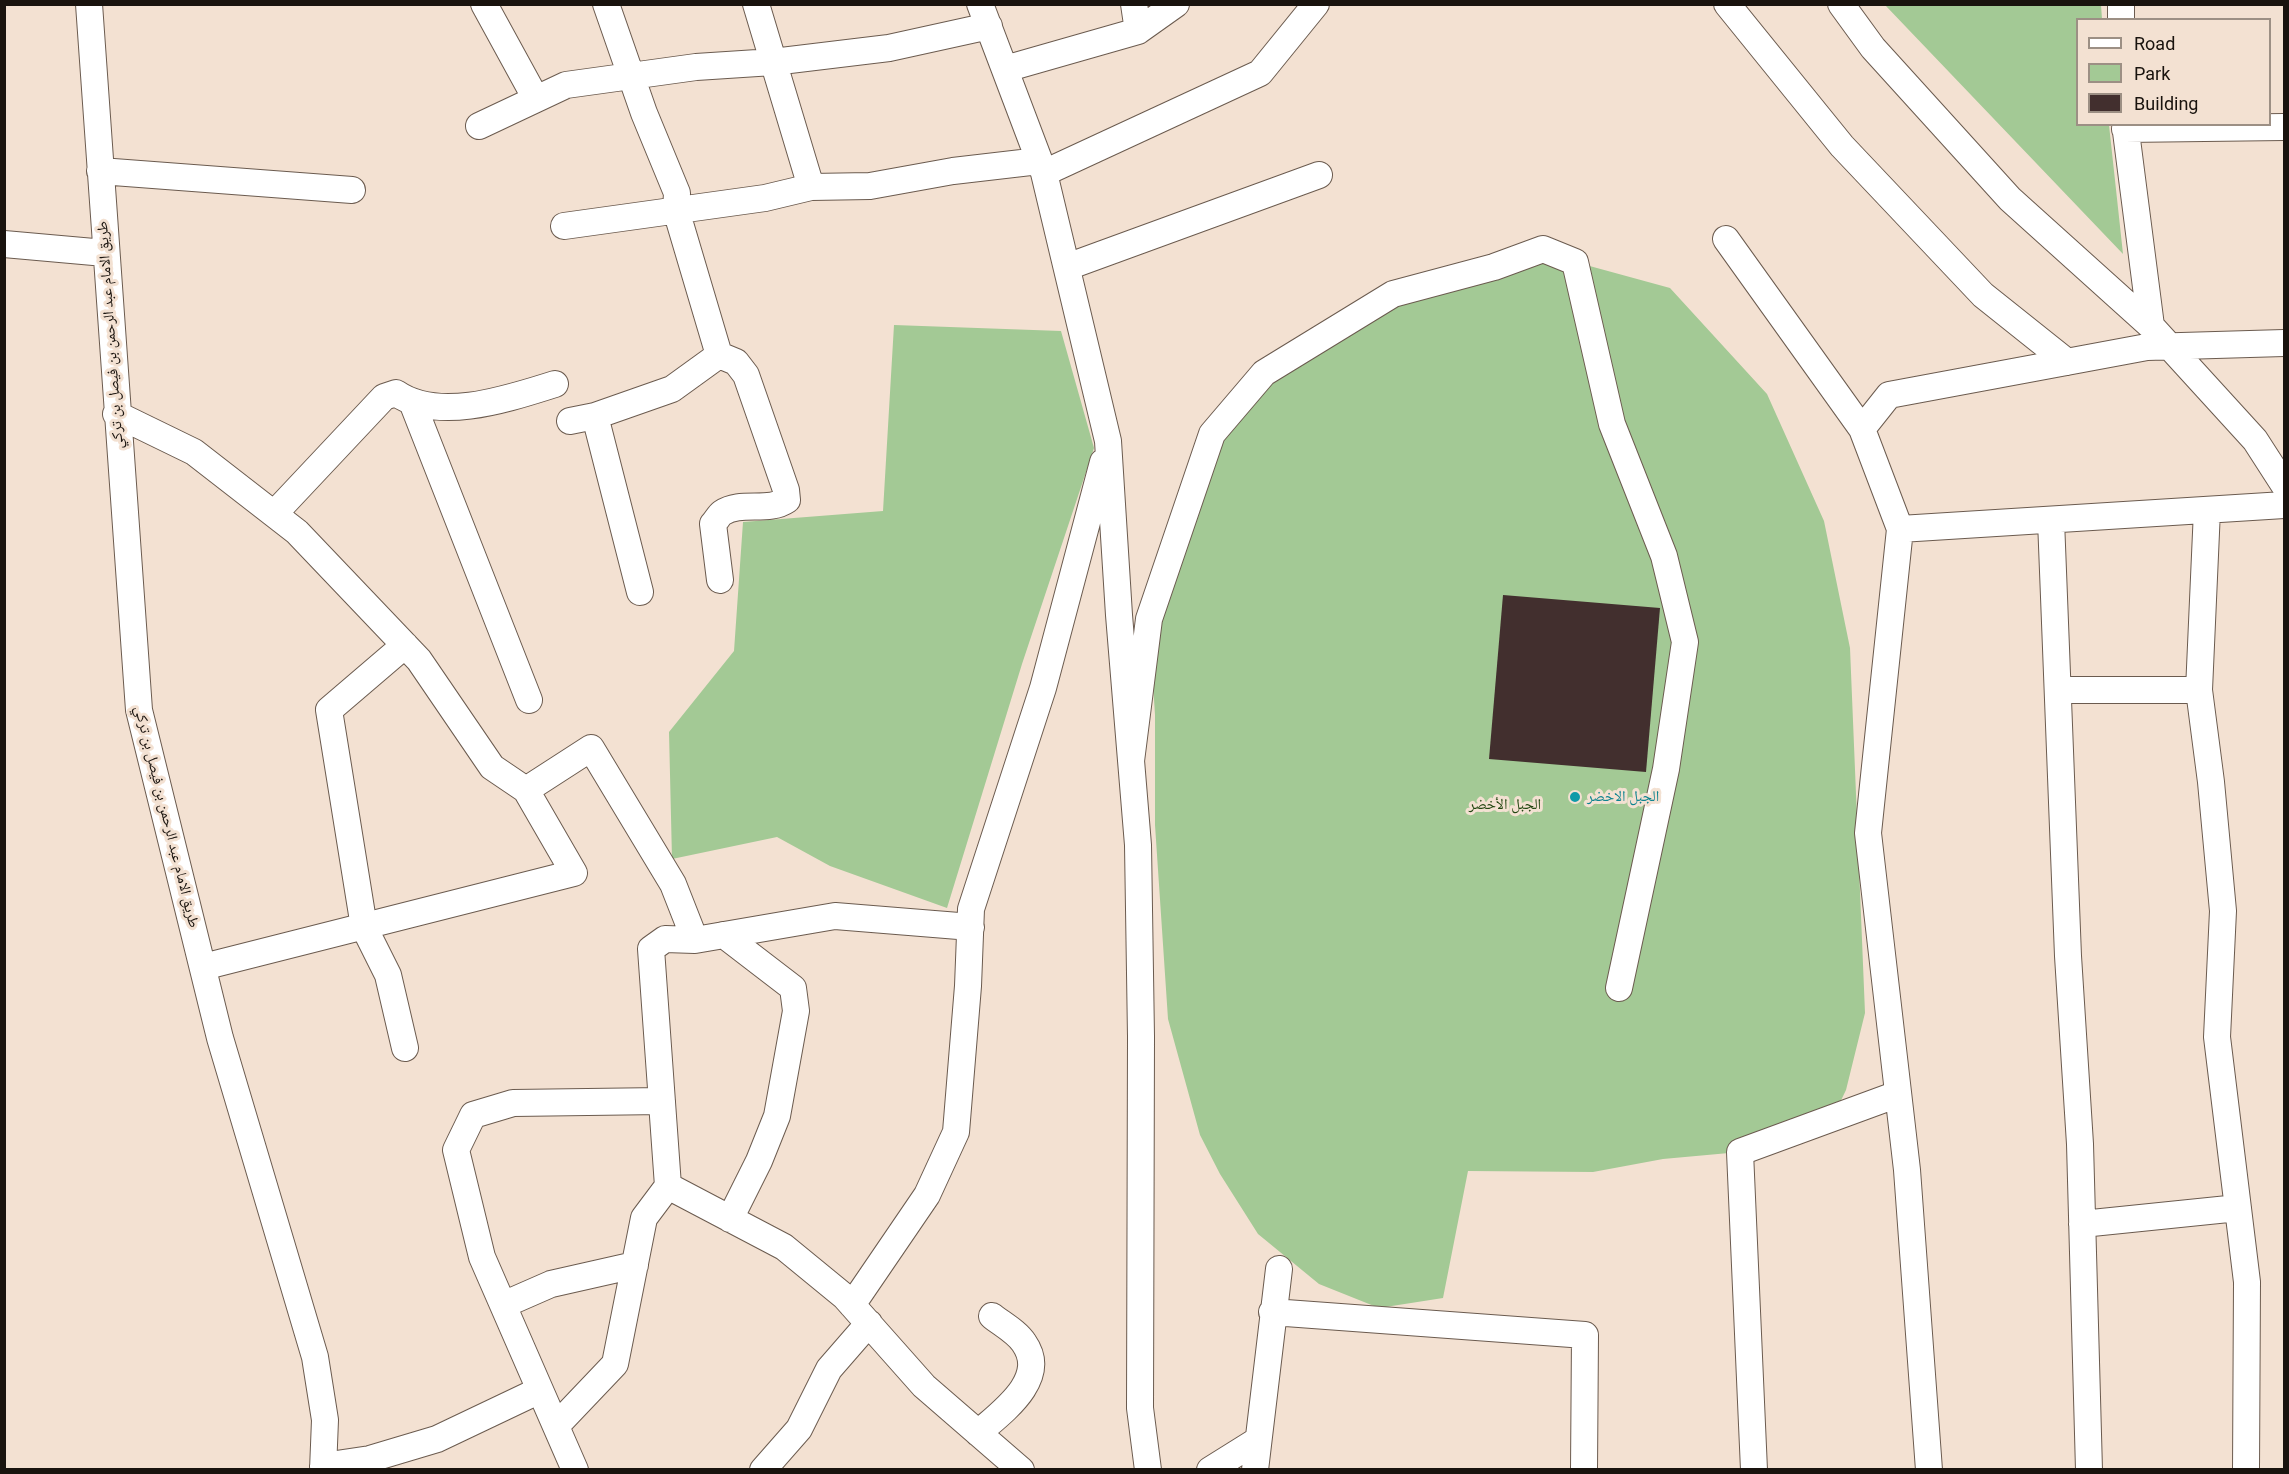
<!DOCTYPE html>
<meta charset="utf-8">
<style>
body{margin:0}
#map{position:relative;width:2289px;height:1474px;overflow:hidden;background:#f3e1d2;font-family:Roboto,sans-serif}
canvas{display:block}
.frame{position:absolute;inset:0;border:6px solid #19130e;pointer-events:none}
.legend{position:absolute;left:2076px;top:18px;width:195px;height:108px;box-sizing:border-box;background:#f3e1d2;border:2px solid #9c8f84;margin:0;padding:8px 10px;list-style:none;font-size:18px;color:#19130e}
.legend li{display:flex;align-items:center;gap:12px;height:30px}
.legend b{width:30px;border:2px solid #9c8f84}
</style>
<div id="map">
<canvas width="2289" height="1474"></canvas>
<div class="frame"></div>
<ul class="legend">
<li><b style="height:8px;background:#fff"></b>Road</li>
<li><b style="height:16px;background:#a3c995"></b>Park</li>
<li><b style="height:16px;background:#422f2e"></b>Building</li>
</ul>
</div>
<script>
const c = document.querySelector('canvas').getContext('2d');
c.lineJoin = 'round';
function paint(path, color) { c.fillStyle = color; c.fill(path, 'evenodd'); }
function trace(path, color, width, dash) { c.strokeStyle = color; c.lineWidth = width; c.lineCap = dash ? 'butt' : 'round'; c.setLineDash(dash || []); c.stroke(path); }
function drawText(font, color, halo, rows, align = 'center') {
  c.font = font + ' Roboto,"Noto Naskh Arabic",sans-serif'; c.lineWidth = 6; c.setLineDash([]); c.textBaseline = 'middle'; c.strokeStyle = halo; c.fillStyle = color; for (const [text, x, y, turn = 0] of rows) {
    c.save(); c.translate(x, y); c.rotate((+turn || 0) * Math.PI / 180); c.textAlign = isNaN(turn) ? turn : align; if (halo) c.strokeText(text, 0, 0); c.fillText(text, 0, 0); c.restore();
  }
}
paint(new Path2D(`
 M1885 5H2101L2102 19 2078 20V124L2109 125 2123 254Z
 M1507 262H1575L1670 288 1767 394 1824 521 1850 648 1865 1013 1846 1090 1832 1119 1740 1152 1663 1159 1593 1172 1468 1171 1443 1298 1379 1308 1319 1284 1258 1234 1220 1174 1200 1135 1168 1019 1155 825V715L1149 619 1212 434 1264 373 1393 294Z
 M894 325 1061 331 1094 448 1022 664 947 908 830 866 777 837 672 859 669 732 734 651 743 522 883 511Z`), '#a3c995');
paint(new Path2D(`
 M1503 595 1660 608 1646 772 1489 759Z`), '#422f2e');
const minor = new Path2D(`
 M89 4 139 710 220 1038 315 1357 325 1420 323 1470
 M484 4 536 99
 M606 4 644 113 677 193 676 210 719 355
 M756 4 811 187
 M980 4 1044 173 1108 441 1119 615 1138 845 1141 1037 1140 1408 1148 1470
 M1134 4 1138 31
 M1727 4 1842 146 1983 295 2067 362
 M1841 4 1873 48 2010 199 2151 326 2255 440 2284 485
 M2121 4V20
 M1005 69 1138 31 1176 4
 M2125 124 2151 326
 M479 126 566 85 696 67 773 62 889 48 989 26
 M2125 129 2284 127
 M100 171 352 190
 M1044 173 1260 73 1316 4
 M564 226 765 198 811 187 870 186 953 171 1039 161
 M1726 239 1862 429 1900 529 1868 833 1907 1170 1929 1470
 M4 244 105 253
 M1067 267 1319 175
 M719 355 736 362 746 375 786 490 787 500C768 513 741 500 722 513 719 515 716 521 713 524L720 580
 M412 402 529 700
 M116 414 194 452 297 532 419 660 492 767 526 790 574 873 203 967
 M595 416 640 592
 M570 421 595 416 672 389 719 355
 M1862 429 1889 395 2147 347 2284 343
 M2207 510 2199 690 2211 782 2223 911 2217 1037 2247 1282 2246 1470
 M274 514 384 397 396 393C439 423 510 398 555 384
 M2051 520 2068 956 2080 1144 2089 1470
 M1900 529 2284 505
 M405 645 329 710 364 927 388 975 405 1048
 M2058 690H2199
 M1131 761 1149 619 1212 434 1264 373 1393 294 1494 267 1543 249 1575 262 1612 424 1664 556 1685 642 1666 769 1619 988
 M526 790 591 748 673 884 695 940
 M724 935 793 988 796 1011 777 1116 759 1161 730 1219
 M668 1186 784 1247 845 1297 924 1386 1021 1470
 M2082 1224 2238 1208
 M503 1305 551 1284 635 1265
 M852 1305 927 1195 956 1132 968 986 971 909 1043 688 1103 462
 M1272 1312 1585 1335 1584 1470
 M556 1426 615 1364 644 1218 668 1186 651 949 665 939 695 940 835 916 971 927
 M978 1433C1002 1412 1049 1379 1024 1343 1017 1332 1002 1324 992 1316
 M323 1466 370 1459 437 1439 540 1390
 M575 1470 482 1257 456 1150 473 1115 513 1103 662 1101
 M763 1470 799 1429 829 1369 869 1323
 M1210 1470 1258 1440
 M1255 1470 1279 1269
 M1754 1470 1740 1152 1898 1094`);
trace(minor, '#6b5b4f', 28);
trace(minor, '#fff', 26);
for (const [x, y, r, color] of [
 [1575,797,6,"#0f9aa8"]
]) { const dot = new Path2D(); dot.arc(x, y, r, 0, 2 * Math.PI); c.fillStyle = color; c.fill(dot); trace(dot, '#f3e1d2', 2); }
drawText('15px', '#19130e', '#f3e1d2', [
 ["طريق الامام عبد الرحمن بن فيصل بن تركي",111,335,-94],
 ["طريق الامام عبد الرحمن بن فيصل بن تركي",166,817,76]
]);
drawText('15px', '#0d838f', '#f3e1d2', [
 ["الجبل الاخضر",1587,797]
], 'left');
drawText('15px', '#224611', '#f3e1d2', [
 ["الجبل الأخضر",1505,805]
]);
</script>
